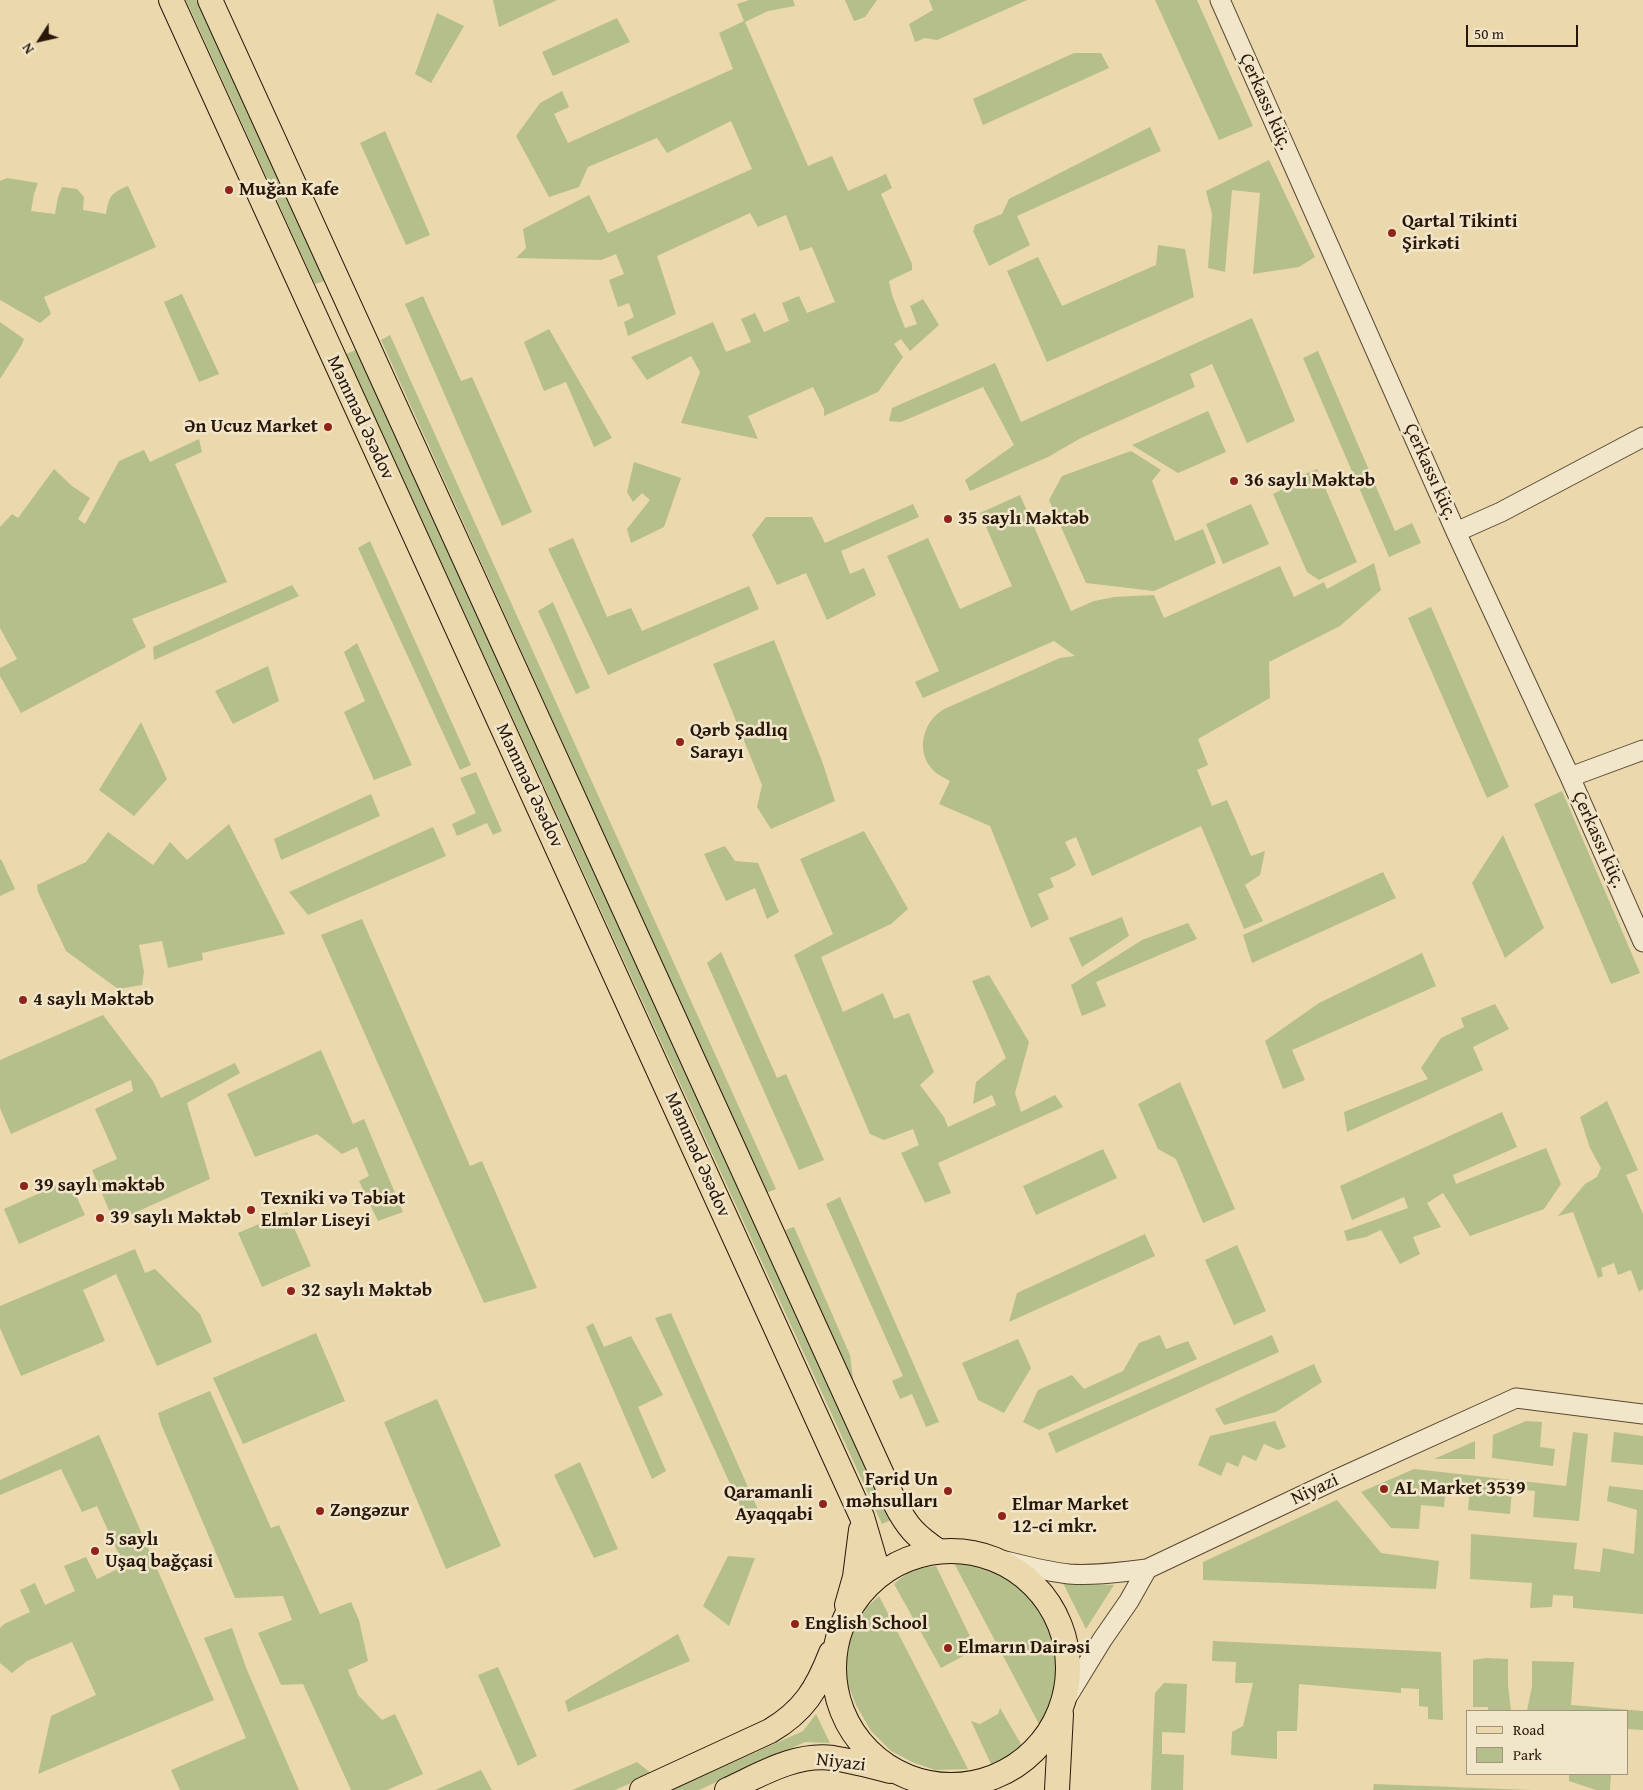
<!DOCTYPE html>
<html>
<head>
<meta charset="utf-8">
<style>
  body { margin:0 }
  #map { position:relative; width:1643px; height:1790px; overflow:hidden; background:#ebd8ad; font-family:"Gentium Book Plus",serif }
  canvas { display:block }
  .legend { position:absolute; left:1466px; top:1710px; width:162px; height:65px; box-sizing:border-box; background:#f2e6ca; border:1px solid #a1947d; margin:0; padding:6px 9px; list-style:none; font-size:15px; color:#28180a }
  .legend li { display:flex; align-items:center; gap:10px; height:25px }
  .legend b { width:25px; border:1px solid #a1947d }
  .north { position:absolute; left:15px; top:15px; width:50px; height:50px; -webkit-text-stroke:4px #f2e6ca; paint-order:stroke; rotate:235deg; font-size:14px; font-weight:700; line-height:20px; text-align:center; color:#28180a }
  .north::after { content:''; display:block; margin:auto; width:18px; height:22px; background:#28180a; clip-path:polygon(50% 0,100% 100%,50% 72%,0 100%) }
  .scale { position:absolute; left:1466px; top:25px; width:112px; height:22px; box-sizing:border-box; border:2px solid #28180a; border-top:0; padding-left:6px; font-size:15px; line-height:18px; white-space:nowrap; color:#28180a; -webkit-text-stroke:4px #f2e6ca; paint-order:stroke }
</style>
</head>
<body>
<div id="map">
<canvas width="1643" height="1790"></canvas>
<ul class="legend">
<li><b style="height:6px;background:#ebd8ad"></b>Road</li>
<li><b style="height:14px;background:#b5bf8b"></b>Park</li>
</ul>
<div class="north">N</div>
<div class="scale">50 m</div>
</div>
<script>
const ctx = document.querySelector('canvas').getContext('2d');
ctx.lineJoin = 'round';
function paint(path, color) { ctx.fillStyle = color; ctx.fill(path, 'evenodd'); }
function strokePath(path, color, width, dash) { ctx.strokeStyle = color; ctx.lineWidth = width; ctx.lineCap = dash ? 'butt' : 'round'; ctx.setLineDash(dash || []); ctx.stroke(path); }
function drawText(font, color, halo, rows, align = 'center') {
  ctx.font = font + ' "Gentium Book Plus",serif'; ctx.lineWidth = 5; ctx.setLineDash([]); ctx.textBaseline = 'middle'; ctx.strokeStyle = halo; ctx.fillStyle = color; for (const [text, x, y, turn = 0] of rows) {
    ctx.save(); ctx.translate(x, y); ctx.rotate((+turn || 0) * Math.PI / 180); ctx.textAlign = isNaN(turn) ? turn : align; if (halo) ctx.strokeText(text, 0, 0); ctx.fillText(text, 0, 0); ctx.restore();
  }
}
paint(new Path2D(`
  M 186,0 L 196,0 L 325,281 L 315,284 Z
  M 493,0 L 557,0 L 499,27 Z
  M 749,0 L 793,0 L 795,6 L 768,11 L 745,22 L 808,166 L 832,156 L 848,191 L 886,174 L 892,188 L 881,194 L 912,264 L 912,270 L 889,281 L 892,295 L 905,328 L 917,324 L 910,306 L 923,299 L 939,325 L 910,351 L 901,339 L 894,344 L 903,357 L 878,392 L 824,416 L 824,409 L 813,387 L 748,416 L 758,439 L 681,423 L 700,372 L 691,356 L 647,380 L 631,357 L 713,322 L 726,352 L 751,342 L 741,319 L 755,313 L 764,332 L 789,321 L 782,303 L 799,296 L 807,313 L 835,302 L 812,247 L 800,251 L 786,215 L 758,227 L 750,213 L 657,256 L 676,314 L 628,336 L 624,322 L 634,317 L 629,303 L 618,307 L 609,280 L 624,274 L 616,254 L 601,260 L 516,258 L 526,248 L 523,229 L 589,195 L 608,233 L 752,169 L 731,121 L 667,153 L 657,138 L 588,167 L 579,187 L 549,197 L 516,136 L 540,103 L 562,91 L 569,107 L 554,114 L 568,143 L 733,69 L 719,33 L 744,21 L 737,4 Z
  M 845,0 L 877,0 L 865,17 L 854,21 Z
  M 929,0 L 1027,0 L 937,40 L 925,38 L 915,42 L 909,24 L 933,10 Z
  M 1155,0 L 1197,0 L 1253,126 L 1219,140 Z
  M 437,13 L 464,26 L 431,83 L 415,74 Z
  M 617,18 L 630,42 L 553,76 L 542,52 Z
  M 1074,53 L 1101,53 L 1109,68 L 983,125 L 973,99 Z
  M 1150,127 L 1161,151 L 1017,216 L 1030,245 L 989,266 L 973,231 L 975,225 L 1002,214 L 1009,199 Z
  M 385,131 L 430,235 L 406,245 L 360,143 Z
  M 1269,160 L 1315,257 L 1299,267 L 1253,274 L 1260,193 L 1232,190 L 1225,272 L 1208,268 L 1212,214 L 1206,191 Z
  M 7,178 L 38,183 L 34,194 L 31,211 L 55,214 L 58,197 L 62,187 L 77,189 L 84,197 L 83,210 L 106,214 C 109,197 110,193 128,186 L 156,247 L 44,297 L 51,314 L 40,323 L 0,300 L 0,181 Z
  M 1158,245 L 1185,249 L 1194,297 L 1047,362 L 1007,271 L 1038,257 L 1062,306 L 1156,265 Z
  M 182,294 L 219,374 L 199,382 L 164,302 Z
  M 423,296 L 461,381 L 472,377 L 532,512 L 502,526 L 405,304 Z
  M 1252,318 L 1295,421 L 1247,443 L 1212,364 L 1190,374 L 1195,387 L 1081,438 L 1048,457 L 970,491 L 965,480 L 1014,445 L 983,387 L 901,422 L 889,421 L 892,408 L 995,363 L 1021,422 Z
  M 0,322 L 24,339 L 21,346 L 0,379 Z
  M 549,329 L 612,438 L 594,447 L 566,382 L 544,391 L 524,342 Z
  M 390,335 L 776,1189 L 766,1193 L 381,340 Z
  M 356,350 L 891,1520 L 882,1524 L 346,354 Z
  M 1318,351 L 1395,531 L 1412,523 L 1421,543 L 1389,557 L 1303,358 Z
  M 1208,411 L 1226,452 L 1178,473 L 1132,445 Z
  M 199,439 L 202,452 L 175,464 L 227,582 L 132,619 L 146,647 L 21,713 L 0,676 L 0,668 L 17,659 L 0,628 L 0,527 L 12,514 L 18,518 L 54,469 L 72,486 L 90,498 L 78,519 L 85,524 L 119,461 L 144,450 L 150,462 Z
  M 1131,451 L 1161,470 L 1152,481 L 1175,541 L 1203,529 L 1216,563 L 1154,591 L 1086,583 L 1049,500 L 1062,476 Z
  M 634,462 L 681,478 L 664,527 L 631,543 L 627,529 L 650,500 L 642,493 L 633,502 L 627,492 Z
  M 1317,469 L 1357,562 L 1319,580 L 1307,572 L 1273,494 L 1283,489 L 1281,484 Z
  M 1020,495 L 1071,611 L 1094,601 L 1114,597 L 1154,595 L 1164,618 L 1280,566 L 1294,597 L 1324,582 L 1327,589 L 1374,563 L 1381,590 L 1340,626 L 1269,662 L 1270,698 L 1198,739 L 1208,765 L 1197,770 L 1212,806 L 1227,800 L 1251,856 L 1265,851 L 1260,875 L 1245,885 L 1263,921 L 1244,929 L 1201,826 L 1092,876 L 1076,837 L 1065,842 L 1076,865 L 1069,870 L 1050,878 L 1054,887 L 1038,894 L 1049,919 L 1031,928 L 990,826 L 939,804 L 950,781 C 945,778 940,776 936,773 C 914,754 922,722 944,709 L 1060,658 L 1075,656 L 1054,641 L 923,698 L 915,682 L 939,671 L 887,556 L 928,538 L 960,609 L 1012,586 L 980,513 Z
  M 913,504 L 919,517 L 841,551 L 850,574 L 864,568 L 876,595 L 827,620 L 806,573 L 777,585 L 752,535 L 766,517 L 812,517 L 825,543 Z
  M 1251,504 L 1269,544 L 1223,564 L 1206,524 Z
  M 573,538 L 607,617 L 631,608 L 642,631 L 749,586 L 759,609 L 608,675 L 548,549 Z
  M 370,541 L 471,765 L 460,770 L 358,548 Z
  M 292,585 L 299,596 L 154,660 L 153,647 Z
  M 553,602 L 590,688 L 576,694 L 538,611 Z
  M 1431,607 L 1509,787 L 1487,798 L 1408,618 Z
  M 774,640 L 822,761 L 835,801 L 771,829 L 757,807 L 762,785 L 713,664 Z
  M 357,643 L 412,765 L 374,780 L 344,712 L 365,701 L 344,652 Z
  M 268,666 L 279,701 L 233,724 L 215,691 Z
  M 141,722 L 167,779 L 134,816 L 99,790 Z
  M 476,772 L 502,831 L 493,835 L 487,823 L 457,836 L 452,824 L 476,813 L 460,778 Z
  M 1562,791 L 1640,973 L 1611,984 L 1534,804 Z
  M 371,794 L 380,816 L 281,860 L 274,839 Z
  M 229,824 L 285,934 L 202,953 L 203,960 L 168,968 L 162,941 L 139,945 L 144,972 L 142,985 L 118,989 L 66,951 L 38,892 L 37,885 L 86,862 L 108,832 L 153,865 L 170,842 L 187,860 Z
  M 433,827 L 446,856 L 308,915 L 289,892 Z
  M 864,831 L 908,909 L 891,924 L 821,957 L 843,1012 L 883,993 L 894,1019 L 909,1013 L 934,1072 L 920,1085 L 944,1117 L 948,1127 L 996,1105 L 992,1095 L 973,1104 L 976,1082 L 1006,1058 L 972,981 L 989,975 L 1029,1042 L 1015,1093 L 1021,1112 L 1055,1095 L 1063,1107 L 938,1163 L 951,1193 L 925,1203 L 901,1153 L 919,1145 L 913,1129 L 884,1140 L 870,1134 L 794,955 L 833,934 L 800,859 Z
  M 1503,835 L 1544,928 L 1505,958 L 1472,883 Z
  M 725,846 L 735,861 L 758,863 L 779,912 L 767,919 L 755,888 L 726,901 L 704,854 Z
  M 1,859 L 15,889 L 0,896 L 0,860 Z
  M 1383,872 L 1396,898 L 1252,963 L 1243,935 Z
  M 1122,917 L 1129,936 L 1082,967 L 1069,938 Z
  M 362,919 L 470,1166 L 482,1161 L 537,1288 L 484,1303 L 321,935 Z
  M 1188,923 L 1197,939 L 1096,982 L 1106,1006 L 1082,1016 L 1071,985 L 1142,940 Z
  M 721,952 L 777,1078 L 786,1074 L 824,1160 L 799,1170 L 707,963 Z
  M 1422,953 L 1436,986 L 1292,1050 L 1305,1080 L 1283,1089 L 1265,1041 L 1319,1003 Z
  M 1495,1004 L 1509,1029 L 1473,1047 L 1483,1070 L 1347,1132 L 1344,1112 L 1428,1079 L 1421,1068 L 1441,1038 L 1464,1027 L 1461,1018 Z
  M 103,1015 L 153,1081 L 161,1098 L 235,1063 L 240,1073 L 187,1103 L 210,1179 L 114,1222 L 92,1170 L 117,1159 L 95,1109 L 133,1091 L 131,1080 L 11,1134 L 0,1108 L 0,1060 Z
  M 321,1050 L 353,1124 L 364,1119 L 403,1212 L 378,1221 L 359,1181 L 369,1176 L 357,1147 L 342,1154 L 317,1134 L 255,1157 L 227,1094 Z
  M 1180,1082 L 1235,1209 L 1203,1223 L 1176,1159 L 1158,1149 L 1138,1104 Z
  M 1607,1101 L 1638,1170 L 1626,1175 L 1643,1214 L 1643,1289 L 1639,1292 L 1631,1270 L 1618,1275 L 1614,1263 L 1601,1268 L 1603,1276 L 1598,1278 L 1573,1212 L 1558,1216 L 1585,1184 L 1597,1177 L 1601,1168 L 1590,1148 L 1580,1117 Z
  M 1502,1112 L 1517,1147 L 1453,1175 L 1456,1184 L 1546,1148 L 1561,1184 L 1544,1209 L 1470,1236 L 1443,1193 L 1427,1203 L 1441,1227 L 1413,1237 L 1420,1254 L 1400,1264 L 1381,1230 L 1366,1237 L 1347,1241 L 1344,1231 L 1408,1208 L 1404,1197 L 1352,1220 L 1340,1186 Z
  M 1103,1149 L 1117,1178 L 1036,1215 L 1023,1186 Z
  M 69,1180 L 85,1215 L 19,1244 L 4,1209 Z
  M 840,1197 L 939,1422 L 926,1427 L 912,1394 L 900,1399 L 892,1381 L 903,1376 L 826,1204 Z
  M 287,1212 L 311,1266 L 262,1287 L 238,1233 Z
  M 794,1227 L 850,1355 L 854,1387 L 785,1230 Z
  M 1145,1234 L 1155,1256 L 1009,1322 L 1017,1293 Z
  M 1237,1245 L 1266,1311 L 1234,1325 L 1205,1260 Z
  M 135,1249 L 145,1273 L 155,1269 L 200,1314 L 212,1342 L 157,1366 L 116,1274 L 83,1290 L 105,1341 L 21,1376 L 0,1328 L 0,1306 Z
  M 671,1313 L 759,1512 L 745,1517 L 655,1318 Z
  M 593,1323 L 604,1347 L 631,1336 L 663,1395 L 638,1407 L 666,1471 L 652,1479 L 586,1327 Z
  M 316,1333 L 345,1401 L 243,1444 L 213,1378 Z
  M 1160,1335 L 1166,1349 L 1188,1341 L 1197,1359 L 1039,1430 L 1023,1422 L 1038,1390 L 1072,1375 L 1084,1389 L 1123,1371 L 1139,1343 Z
  M 1272,1335 L 1279,1352 L 1056,1453 L 1048,1433 Z
  M 1018,1339 L 1031,1368 L 1004,1413 L 978,1400 L 962,1363 Z
  M 1314,1364 L 1322,1382 L 1276,1412 L 1224,1425 L 1215,1409 Z
  M 210,1391 L 271,1528 L 279,1525 L 320,1614 L 351,1602 L 359,1620 L 368,1661 L 348,1670 L 358,1695 L 382,1720 L 395,1714 L 423,1774 L 387,1790 L 351,1790 L 303,1684 L 281,1685 L 258,1633 L 292,1620 L 283,1596 L 235,1598 L 161,1424 L 158,1413 Z
  M 437,1399 L 501,1546 L 446,1569 L 384,1422 Z
  M 1275,1421 L 1286,1447 L 1278,1450 L 1264,1444 L 1256,1461 L 1243,1455 L 1238,1467 L 1227,1462 L 1221,1476 L 1198,1465 L 1210,1436 Z
  M 1526,1421 L 1542,1422 L 1540,1447 L 1555,1449 L 1553,1466 L 1492,1458 L 1493,1435 Z
  M 1573,1432 L 1588,1434 L 1579,1521 L 1533,1517 L 1535,1491 L 1512,1489 L 1510,1514 L 1468,1510 L 1470,1487 L 1446,1485 L 1444,1507 L 1421,1505 L 1419,1529 L 1391,1528 L 1361,1492 L 1414,1469 L 1566,1486 Z
  M 1614,1432 L 1643,1436 L 1643,1465 L 1611,1462 Z
  M 99,1435 L 214,1700 L 38,1774 L 51,1716 L 96,1695 L 72,1642 L 27,1661 L 12,1673 L 0,1663 L 0,1628 L 4,1624 L 30,1612 L 20,1590 L 35,1583 L 45,1605 L 75,1591 L 64,1566 L 86,1557 L 97,1579 L 124,1566 L 97,1506 L 82,1512 L 61,1469 L 0,1495 L 0,1480 Z
  M 1475,1441 L 1475,1459 L 1434,1459 Z
  M 580,1462 L 618,1549 L 594,1558 L 554,1475 Z
  M 1609,1486 L 1643,1490 L 1643,1614 L 1573,1608 L 1573,1596 L 1553,1595 L 1552,1607 L 1530,1608 L 1532,1583 L 1470,1579 L 1471,1534 L 1577,1543 L 1574,1569 L 1600,1572 L 1603,1548 L 1634,1554 L 1637,1510 L 1607,1501 Z
  M 1337,1500 L 1381,1553 L 1439,1561 L 1436,1589 L 1203,1580 L 1203,1562 Z
  M 728,1556 L 755,1558 L 729,1626 L 703,1606 Z
  M 954,1563 C 970,1565 988,1567 1002,1576 C 1042,1600 1063,1645 1055,1691 C 1054,1696 1053,1702 1052,1706 C 1049,1713 1043,1720 1040,1726 Z
  M 936,1566 L 976,1649 L 941,1668 L 894,1584 C 907,1572 918,1567 936,1566 Z
  M 1063,1583 L 1114,1585 L 1086,1629 Z
  M 879,1596 L 968,1769 L 935,1770 L 912,1762 L 891,1751 L 871,1731 L 856,1705 L 847,1682 L 847,1657 L 854,1626 L 865,1609 Z
  M 232,1628 L 247,1670 L 299,1790 L 180,1790 L 171,1770 L 246,1738 L 204,1638 Z
  M 678,1634 L 690,1661 L 568,1712 L 565,1701 Z
  M 1213,1641 L 1441,1652 L 1443,1720 L 1428,1719 L 1428,1707 L 1419,1706 L 1419,1689 L 1401,1688 L 1401,1693 L 1299,1684 L 1297,1731 L 1277,1731 L 1277,1759 L 1231,1755 L 1232,1732 L 1243,1726 L 1253,1683 L 1235,1683 L 1236,1662 L 1212,1661 Z
  M 1486,1658 L 1508,1659 L 1508,1685 L 1511,1711 L 1488,1711 L 1488,1707 L 1473,1707 L 1473,1660 Z
  M 1532,1661 L 1574,1662 L 1571,1705 L 1643,1711 L 1643,1730 L 1627,1729 L 1627,1711 L 1527,1711 L 1532,1686 Z
  M 498,1667 L 537,1756 L 518,1766 L 478,1675 Z
  M 1164,1683 L 1187,1684 L 1185,1733 L 1162,1732 L 1162,1754 L 1184,1755 L 1183,1790 L 1151,1790 L 1155,1693 Z
  M 1000,1708 L 1022,1746 L 1008,1757 L 991,1764 L 971,1721 L 980,1724 L 998,1714 Z
  M 816,1714 L 830,1743 L 805,1742 L 699,1790 L 672,1790 L 803,1731 Z
  M 637,1762 L 652,1774 L 615,1790 L 572,1790 Z
  M 481,1770 L 492,1790 L 435,1790 Z
  M 1569,1774 L 1611,1774 L 1610,1790 L 1596,1790 L 1569,1781 Z
  M 1374,1784 L 1531,1790 L 1373,1790 Z`), '#b5bf8b');
const minor = new Path2D(`
  M 1220,0 L 1456,532 L 1570,777 L 1643,942
  M 1456,532 L 1501,512 L 1643,437
  M 1570,777 L 1643,750
  M 985,1556 C 1012,1562 1040,1571 1069,1574 C 1094,1576 1121,1572 1147,1569
  M 1061,1707 L 1102,1640 L 1129,1601 L 1147,1569 L 1335,1480 L 1516,1398 L 1643,1414`);
const major = new Path2D(`
  M 171,0 L 862,1517 L 879,1575
  M 210,0 L 895,1503 C 907,1527 916,1536 938,1551
  M834 1668a117 117 0 1 1 234 0a117 117 0 1 1-234 0Z
  M 847,1605 L 855,1577 L 861,1530
  M 642,1790 L 770,1731 C 804,1711 817,1689 831,1653
  M 727,1790 C 760,1775 795,1753 833,1758 C 852,1761 871,1766 890,1771
  M 1057,1790 L 1061,1714`);
strokePath(minor, '#594833', 21);
strokePath(major, '#28180a', 26);
strokePath(minor, '#f2e6ca', 19);
strokePath(major, '#ebd8ad', 24);
for (const [x, y, r, color] of [
  [229,190,5,"#8f2418"],
  [1392,233,5,"#8f2418"],
  [328,427,5,"#8f2418"],
  [1234,481,5,"#8f2418"],
  [948,519,5,"#8f2418"],
  [680,742,5,"#8f2418"],
  [23,1000,5,"#8f2418"],
  [24,1186,5,"#8f2418"],
  [251,1210,5,"#8f2418"],
  [100,1218,5,"#8f2418"],
  [291,1291,5,"#8f2418"],
  [1384,1489,5,"#8f2418"],
  [948,1491,5,"#8f2418"],
  [823,1504,5,"#8f2418"],
  [320,1511,5,"#8f2418"],
  [1002,1516,5,"#8f2418"],
  [95,1551,5,"#8f2418"],
  [795,1624,5,"#8f2418"],
  [948,1648,5,"#8f2418"]
]) { const dot = new Path2D(); dot.arc(x, y, r, 0, 2 * Math.PI); ctx.fillStyle = color; ctx.fill(dot); strokePath(dot, '#f2e6ca', 2); }
drawText('19px', '#28180a', '#f2e6ca', [
  ["Çerkassı küç.",1265,102,66],
  ["Məmməd Əsədov",360,418,65],
  ["Çerkassı küç.",1430,472,66],
  ["Məmməd Əsədov",529,786,65],
  ["Çerkassı küç.",1598,840,66],
  ["Məmməd Əsədov",697,1155,66],
  ["Niyazi",1315,1490,-25],
  ["Niyazi",841,1763,7]
]);
drawText('bold 19px', '#28180a', '#f2e6ca', [
  ["Muğan Kafe",239,190],
  ["Qartal Tikinti",1402,222],
  ["Şirkәti",1402,244],
  ["Ən Ucuz Market",318,427,"right"],
  ["36 saylı Məktəb",1244,481],
  ["35 saylı Məktəb",958,519],
  ["Qәrb Şadlıq",690,731],
  ["Sarayı",690,753],
  ["4 saylı Məktəb",33,1000],
  ["39 saylı məktəb",34,1186],
  ["Texniki və Təbiət",261,1199],
  ["Elmlər Liseyi",261,1221],
  ["39 saylı Məktəb",110,1218],
  ["32 saylı Məktəb",301,1291],
  ["Fərid Un",938,1480,"right"],
  ["məhsulları",938,1502,"right"],
  ["AL Market 3539",1394,1489],
  ["Qaramanli",813,1493,"right"],
  ["Ayaqqabi",813,1515,"right"],
  ["Elmar Market",1012,1505],
  ["12-ci mkr.",1012,1527],
  ["Zəngəzur",330,1511],
  ["5 saylı",105,1540],
  ["Uşaq bağçasi",105,1562],
  ["English School",805,1624],
  ["Elmarın Dairəsi",958,1648]
], 'left');
</script>
</body>
</html>
